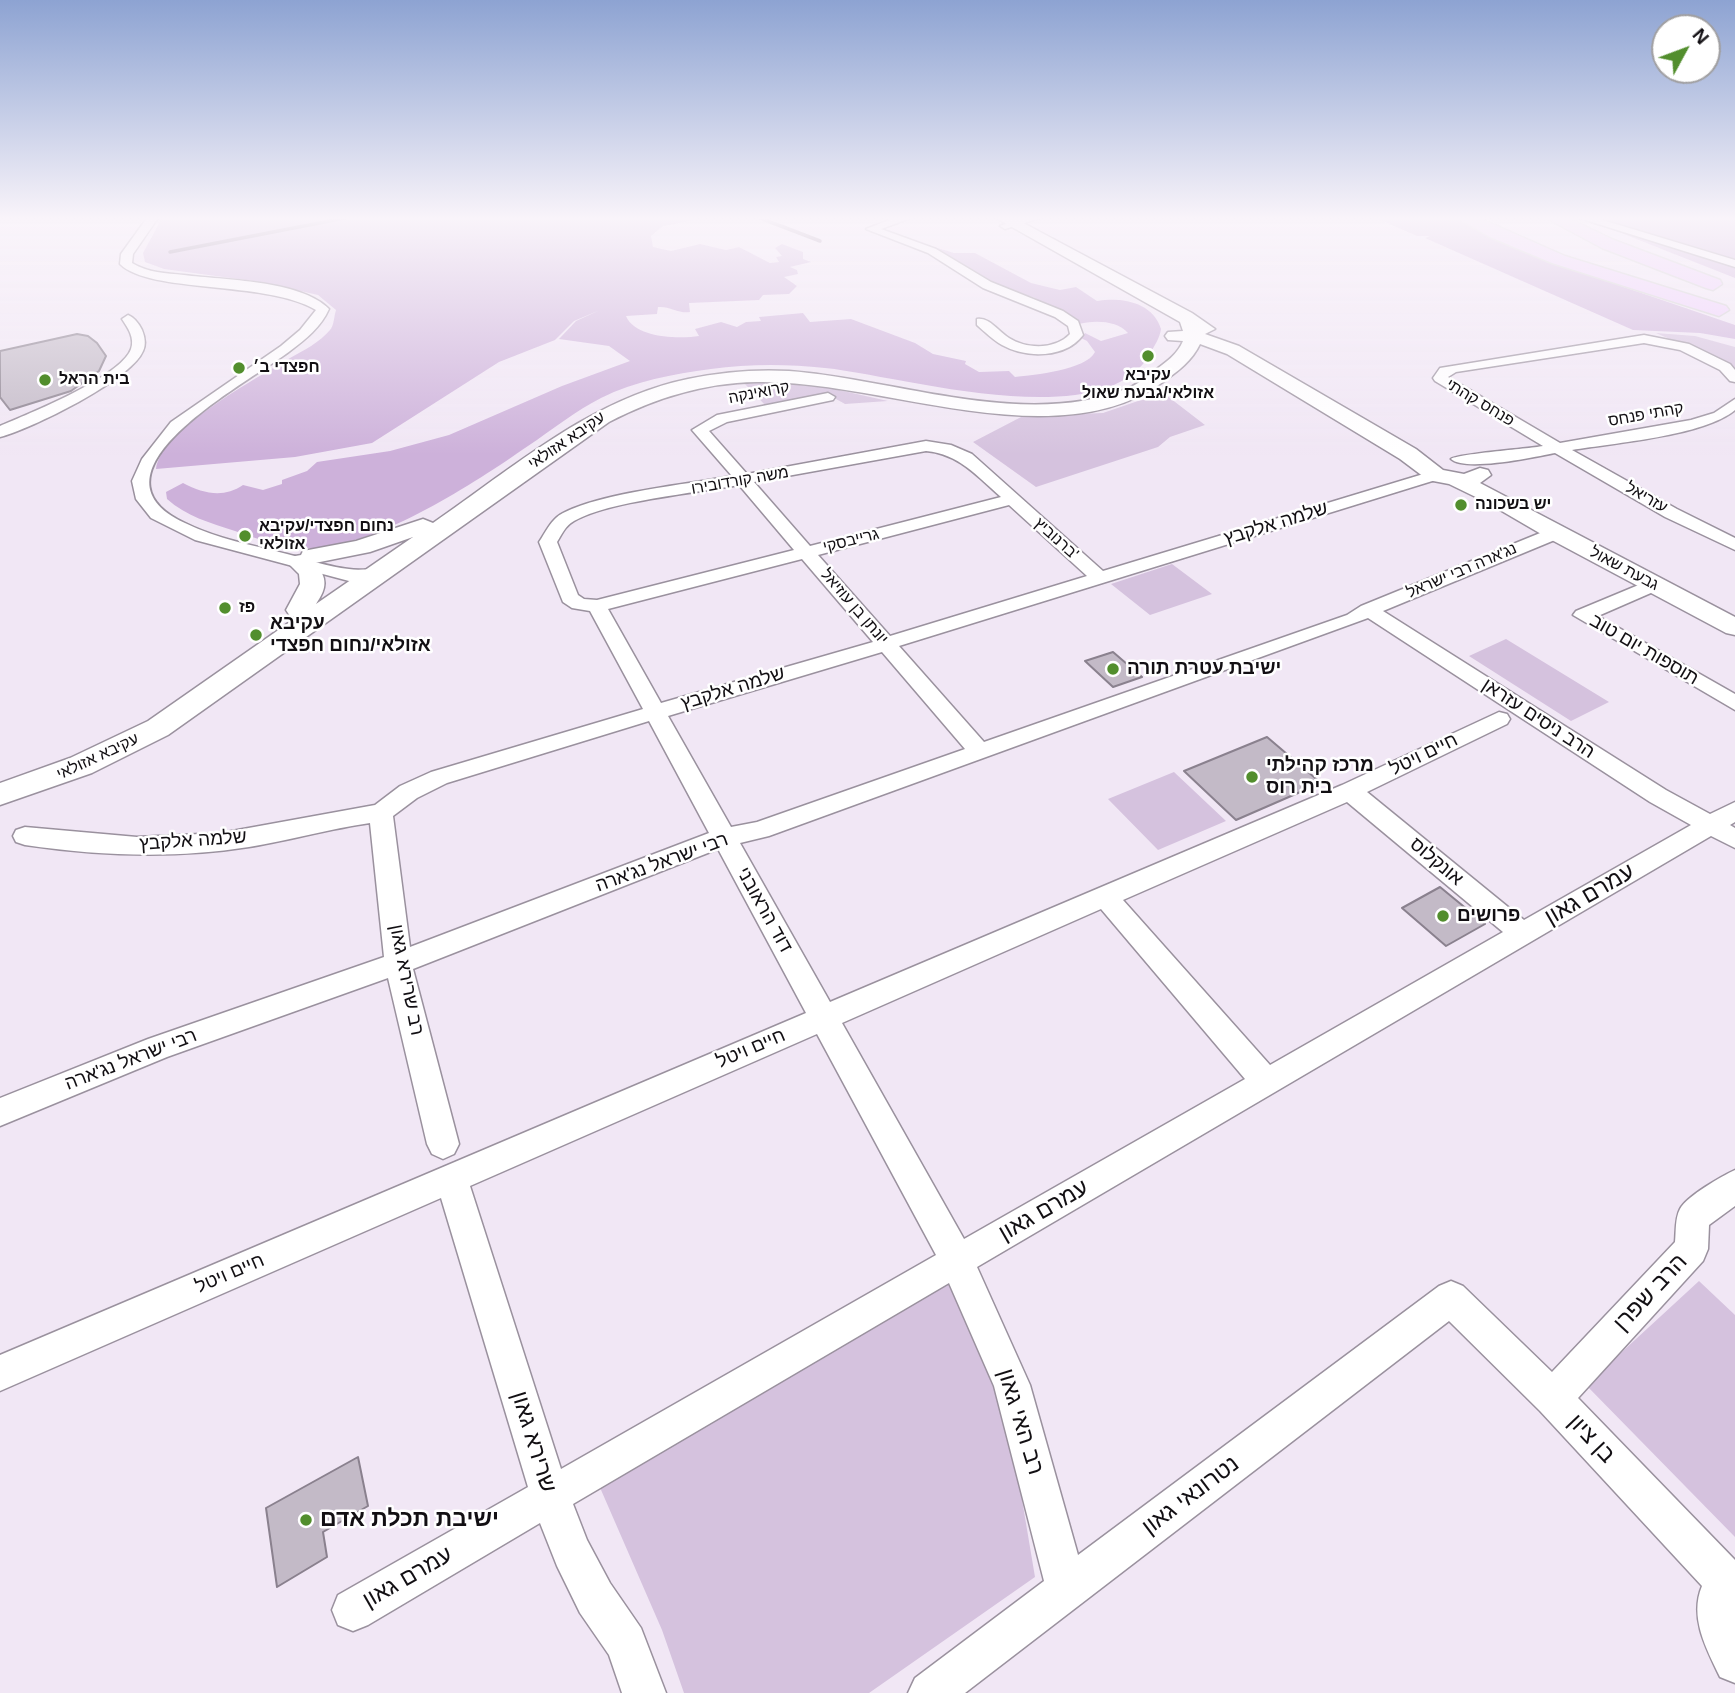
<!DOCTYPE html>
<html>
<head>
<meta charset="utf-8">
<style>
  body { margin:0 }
  #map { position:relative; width:1735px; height:1693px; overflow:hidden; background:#f1e7f5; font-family:Helvetica,sans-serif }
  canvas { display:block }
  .north { position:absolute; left:1651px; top:14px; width:70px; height:70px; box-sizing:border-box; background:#fff; border:2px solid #a09fa1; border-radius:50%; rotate:49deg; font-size:19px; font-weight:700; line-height:28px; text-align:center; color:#120f13 }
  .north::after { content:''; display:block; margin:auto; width:24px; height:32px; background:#528e2d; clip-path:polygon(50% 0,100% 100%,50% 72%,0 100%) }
</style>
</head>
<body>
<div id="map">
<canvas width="1735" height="1693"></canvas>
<div class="north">N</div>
</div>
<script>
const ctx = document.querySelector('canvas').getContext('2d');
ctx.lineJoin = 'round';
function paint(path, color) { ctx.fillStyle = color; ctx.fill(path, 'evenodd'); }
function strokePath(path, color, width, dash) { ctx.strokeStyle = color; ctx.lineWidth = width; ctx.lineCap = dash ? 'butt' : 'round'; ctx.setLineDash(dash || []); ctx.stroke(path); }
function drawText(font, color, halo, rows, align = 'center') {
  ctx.font = font + ' Helvetica,"Noto Sans Hebrew",sans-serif'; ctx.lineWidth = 5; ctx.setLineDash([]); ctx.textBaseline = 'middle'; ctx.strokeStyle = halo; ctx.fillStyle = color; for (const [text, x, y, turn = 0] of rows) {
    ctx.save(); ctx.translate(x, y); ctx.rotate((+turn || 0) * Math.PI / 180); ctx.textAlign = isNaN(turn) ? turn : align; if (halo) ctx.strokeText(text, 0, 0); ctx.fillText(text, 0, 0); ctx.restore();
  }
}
paint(new Path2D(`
  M 1656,333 L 1695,336 L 1735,347 L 1735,368 Z
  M 769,382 L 830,388 L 888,401 L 845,404 L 827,394 L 765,405 L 745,384 Z
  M 1166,395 L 1205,425 L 1170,437 L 1158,447 L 1036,487 L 973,442 L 1023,416 L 1103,413 L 1138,401 Z
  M 1172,564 L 1212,594 L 1150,615 L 1111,584 Z
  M 1506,639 L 1609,702 L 1571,721 L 1469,656 Z
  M 1174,772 L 1226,821 L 1158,850 L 1108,799 Z
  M 949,1278 L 975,1332 L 1013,1446 L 1035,1577 L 869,1693 L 684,1693 L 662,1630 L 598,1483 Z
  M 1699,1281 L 1735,1315 L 1735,1537 L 1586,1385 Z`), '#d5c2de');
paint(new Path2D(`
  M 162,218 L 693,218 L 696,220 L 663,226 L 651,236 L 653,247 L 671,251 L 700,244 L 726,250 L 739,247 L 770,263 L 779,262 L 776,257 L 782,256 L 775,248 L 782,244 L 803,252 L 803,259 L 811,262 L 790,267 L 797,270 L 798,274 L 784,277 L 797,286 L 789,294 L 763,295 L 759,300 L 689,303 L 690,312 C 679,314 670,306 658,307 L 657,314 L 626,316 C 635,338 678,339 699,336 L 695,329 L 721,322 L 737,327 L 746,322 L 761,321 L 759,317 L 803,313 L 810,322 L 851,319 L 915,343 L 933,354 L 966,361 L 965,364 L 979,372 L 1009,371 L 1015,377 C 1034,375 1086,370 1095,352 L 1087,341 L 1081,338 L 1085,333 L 1101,341 L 1128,333 C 1117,320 1094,320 1078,324 L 1033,297 L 1013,294 L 989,284 L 928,245 L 954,253 L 975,253 L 1031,283 L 1060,290 L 1076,287 L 1097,301 C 1121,297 1153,302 1161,329 C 1160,338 1154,346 1150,354 C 1103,437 903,376 825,368 C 787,364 748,364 711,369 C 673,374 635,381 601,398 C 575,411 552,430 528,446 C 473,484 381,544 314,548 C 287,549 260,540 235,531 C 210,523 186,516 167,499 L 166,492 L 183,483 C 204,494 224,498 243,485 L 263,490 L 282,484 L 282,480 L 307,471 L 317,462 L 390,451 L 449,435 L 562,386 L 630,361 L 609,346 L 559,339 L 576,321 L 600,310 L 574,321 L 555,340 L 499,362 L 372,443 L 295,457 L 156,469 C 161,429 256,379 290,358 C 303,351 320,342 330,330 C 334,326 334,316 336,310 L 318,295 L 260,282 L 164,269 L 145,262 L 143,253 Z
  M 1376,218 L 1457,218 L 1554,263 L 1735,325 L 1735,339 L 1700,333 L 1633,330 L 1425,238 L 1430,236 L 1417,236 Z
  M 1583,218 L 1735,218 L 1735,278 Z`), '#cdb1da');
strokePath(new Path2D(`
  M 760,218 L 820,241
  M 170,252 L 345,218`), '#796582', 3.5);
const building = new Path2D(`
  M 77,334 L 88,336 L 97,343 L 106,356 L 99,371 L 71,391 L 10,410 L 0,397 L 0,351 Z
  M 1113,652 L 1142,677 L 1113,687 L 1085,661 Z
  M 1267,737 L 1321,783 L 1236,820 L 1184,771 Z
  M 1440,887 L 1485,924 L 1446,946 L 1402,908 Z
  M 358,1457 L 368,1506 L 323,1532 L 327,1557 L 277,1587 L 266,1508 Z`);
paint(building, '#c3bac7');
strokePath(building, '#8a818e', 2);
const street = new Path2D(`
  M 147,218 L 158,218 L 133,254 L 132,263 C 148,273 166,273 184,275 C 223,280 301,280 329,309 C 321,327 306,339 290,351 C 250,382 76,472 185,523 C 217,539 253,545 287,554 C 307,559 328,567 349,569 C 359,571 370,568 380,571 L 383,575 L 380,579 L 349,581 L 195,540 L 151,518 L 136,499 L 132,481 L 142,459 L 171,422 L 281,346 L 300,330 L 316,310 C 266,280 150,294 120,264 L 121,254 Z
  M 894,218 L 911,218 L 881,229 L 936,249 L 991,282 L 1063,311 L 1078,321 L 1083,335 C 1066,358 1027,359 1002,345 C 993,340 985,332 977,325 L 977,319 C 989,317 998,331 1009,338 C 1026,349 1055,350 1070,334 L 1068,326 L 1055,317 L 983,288 L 928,253 L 866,229 Z
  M 1022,218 L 1040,218 L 1005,229 L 1000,226 Z
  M 1579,218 L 1596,218 L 1735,260 L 1735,267 Z
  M 128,315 C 135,318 139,324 142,330 C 145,337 146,345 143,351 C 131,380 31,429 0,437 L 0,426 C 28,414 121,377 131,349 C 135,338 128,328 122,319 Z
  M 1644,335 L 1689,344 L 1730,364 L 1735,370 L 1735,382 L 1730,381 L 1720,370 L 1680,350 L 1644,343 L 1456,372 L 1448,377 L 1560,443 L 1691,420 L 1714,413 L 1735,399 L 1735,410 C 1704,436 1614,443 1572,450 L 1677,509 L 1735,538 L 1735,550 L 1665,517 L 1555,453 C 1535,457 1465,472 1451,459 C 1456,454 1527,449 1543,446 L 1435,381 L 1433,378 L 1440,368 Z
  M 828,393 L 835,397 L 833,400 L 727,422 L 709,431 L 747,474 L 926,441 L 951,445 L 972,454 L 1103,571 L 1430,472 L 1442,472 L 1444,475 L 1442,478 L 899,646 L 984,742 L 1347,615 L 1361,606 L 1550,529 L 1562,529 L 1565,533 L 1562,537 L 1383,611 L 1666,790 L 1710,814 L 1735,802 L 1735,822 L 1730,825 L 1735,828 L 1735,848 L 1711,836 L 977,1267 L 1030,1385 L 1078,1555 L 1439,1286 L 1451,1281 L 1463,1286 L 1552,1372 L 1675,1242 C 1676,1231 1675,1218 1680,1209 C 1687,1196 1722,1176 1735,1170 L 1735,1206 L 1709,1225 L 1708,1249 L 1703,1261 L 1578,1398 L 1735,1560 L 1735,1683 L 1720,1677 C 1706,1648 1689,1617 1702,1586 L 1540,1411 L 1449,1321 L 965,1693 L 908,1693 L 915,1678 L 1044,1581 L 994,1386 L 949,1283 L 573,1504 L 587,1540 L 610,1583 L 641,1628 L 666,1693 L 622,1693 L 609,1655 L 580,1613 L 557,1566 L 540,1523 L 368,1625 L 353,1631 L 338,1625 L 332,1610 L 338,1595 L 528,1487 L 441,1198 L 0,1391 L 0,1355 L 806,1013 L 718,849 L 413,969 L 459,1144 L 454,1154 L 443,1159 L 432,1154 L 427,1144 L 388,978 L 167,1057 L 0,1126 L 0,1098 L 148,1039 L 384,957 L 370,823 C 329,829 290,840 249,847 C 174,859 100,856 25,845 L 16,842 L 13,836 L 16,830 L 25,827 L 137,837 L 221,833 L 375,805 L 400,786 L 431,772 L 643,709 L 590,611 L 572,608 L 563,602 L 539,542 C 546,532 551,519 563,513 C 605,492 684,485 732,476 L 692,430 L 717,415 ZM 926,451 C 959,454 977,476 1001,497 L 810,546 L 754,482 ZM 739,485 L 794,550 L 597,600 L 584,599 L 578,595 L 557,542 C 562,534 565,526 574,521 C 609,501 696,493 739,485 ZM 1009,505 L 1087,576 L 890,636 L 818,555 ZM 802,559 L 873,642 L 661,703 L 608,609 ZM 1368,618 L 1650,802 L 1691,825 L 1524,920 L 1367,792 L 1507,724 L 1510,719 L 1507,714 L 1499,712 L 1342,785 L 830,1002 L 740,843 L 769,836 ZM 882,652 L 965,749 L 757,822 L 731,827 L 668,716 ZM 649,721 L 709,833 L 410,947 L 393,816 L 417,798 L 447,783 ZM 1347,802 L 1503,932 L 1270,1065 L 1123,900 ZM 1101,909 L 1245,1079 L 964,1239 L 842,1023 ZM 817,1034 L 936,1255 L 561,1469 L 470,1186 Z
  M 1653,579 L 1660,581 L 1662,585 L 1660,589 L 1598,616 L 1735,694 L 1735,710 L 1573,615 L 1576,611 Z`);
const secondary = new Path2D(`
  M 996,218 L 1014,218 L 1192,313 L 1215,329 L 1205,334 L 1239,346 L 1416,449 L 1443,470 L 1464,474 L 1480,468 L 1488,470 L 1491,475 L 1480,483 L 1735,617 L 1735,635 L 1726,633 L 1548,538 L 1488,503 L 1449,484 L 1428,480 L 1400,459 L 1227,354 L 1200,344 C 1192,361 1178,371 1163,382 C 1055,460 880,379 756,382 C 704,383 655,398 609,422 L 168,735 L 92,773 L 0,805 L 0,783 L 70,758 L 148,721 L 297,617 L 290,616 L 286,610 L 300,584 L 299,574 L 287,562 L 290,557 L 301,555 L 303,551 L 356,541 L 423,519 L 433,523 C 513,468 591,399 688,379 C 728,371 769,368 809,373 C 907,384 1033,428 1128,388 C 1137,385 1146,377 1154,371 C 1166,362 1177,355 1183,341 L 1168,340 L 1165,336 L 1168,332 L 1183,331 L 1180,322 ZM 413,537 L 316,604 C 327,588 328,578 315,563 L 370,552 Z`);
const primary = new Path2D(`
  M 1458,218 L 1479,218 L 1565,256 L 1726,306 L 1729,310 L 1719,316 L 1552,263 L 1490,237 Z
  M 1546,218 L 1568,218 L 1614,240 L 1720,280 L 1722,284 L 1713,290 L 1706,288 L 1602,248 Z`);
strokePath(street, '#9a919e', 3);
strokePath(secondary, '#9a919e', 3);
strokePath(primary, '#d0cfd0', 3);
paint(street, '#fff');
paint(secondary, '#fff');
paint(primary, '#efcefd');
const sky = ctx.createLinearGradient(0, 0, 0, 455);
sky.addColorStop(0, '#8da3d2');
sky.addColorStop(0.48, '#f9f4fa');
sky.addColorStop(1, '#f9f4fa00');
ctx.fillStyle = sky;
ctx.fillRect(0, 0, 1735, 455);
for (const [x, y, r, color] of [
  [1148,356,7,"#528e2d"],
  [239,368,7,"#528e2d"],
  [45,380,7,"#528e2d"],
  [1461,505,7,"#528e2d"],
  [245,536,7,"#528e2d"],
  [225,608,7,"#528e2d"],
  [256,635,7,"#528e2d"],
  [1113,669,7,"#528e2d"],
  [1252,777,7,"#528e2d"],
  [1443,916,7,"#528e2d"],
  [306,1520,7,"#528e2d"]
]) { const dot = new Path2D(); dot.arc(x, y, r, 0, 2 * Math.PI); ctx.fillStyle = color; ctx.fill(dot); strokePath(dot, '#fff', 2.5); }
drawText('bold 16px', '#120f13', '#fff', [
  ["חפצדי ב׳",253,368],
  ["עקיבא",1148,376,"center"],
  ["אזולאי/גבעת שאול",1148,394,"center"],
  ["בית הראל",59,380],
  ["יש בשכונה",1475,505],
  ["נחום חפצדי/עקיבא",259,527],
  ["אזולאי",259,545],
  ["פז",239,608]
], 'left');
drawText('16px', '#120f13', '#fff', [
  ["קרואינקה",759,393,-11],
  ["פנחס קהתי",1480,403,31],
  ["קהתי פנחס",1646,415,-10],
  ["עקיבא אזולאי",567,441,-34],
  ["משה קורדובירו",740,481,-10],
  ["עזריאל",1646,498,30],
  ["ברנוביץ'",1056,539,42],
  ["גרייבסקי",851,541,-14],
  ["גבעת שאול",1624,569,28],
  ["נג'ארה רבי ישראל",1462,571,-23],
  ["יונתן בן עוזיאל",854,607,49],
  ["עקיבא אזולאי",98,757,-25]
]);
drawText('19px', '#120f13', '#fff', [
  ["שלמה אלקבץ",1276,524,-17],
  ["תוספות יום טוב",1644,650,30],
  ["שלמה אלקבץ",733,689,-17],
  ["הרב ניסים עזראן",1538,719,33],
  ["חיים ויטל",1424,755,-26],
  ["שלמה אלקבץ",193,841,-4],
  ["אונקלוס",1436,862,40],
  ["רבי ישראל נג'ארה",662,863,-20],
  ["דוד הראובני",764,910,61],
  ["רב שרירא גאון",406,980,79],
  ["חיים ויטל",751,1049,-23],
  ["רבי ישראל נג'ארה",131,1060,-21],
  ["חיים ויטל",230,1274,-23]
]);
drawText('bold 19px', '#120f13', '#fff', [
  ["עקיבא",270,624],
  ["אזולאי/נחום חפצדי",270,646],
  ["ישיבת עטרת תורה",1127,669],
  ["מרכז קהילתי",1266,766],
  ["בית רוס",1266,788],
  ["פרושים",1457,916]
], 'left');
drawText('23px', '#120f13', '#fff', [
  ["עמרם גאון",1590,895,-30],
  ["עמרם גאון",1044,1211,-30],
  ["הרב שפרן",1651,1293,-47],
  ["רב האי גאון",1020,1422,73],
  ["בן ציון",1591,1439,47],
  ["שרירא גאון",533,1442,73],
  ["נטרונאי גאון",1191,1496,-37],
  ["עמרם גאון",408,1578,-30]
]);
drawText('bold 23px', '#120f13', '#fff', [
  ["ישיבת תכלת אדם",320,1520]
], 'left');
</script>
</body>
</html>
